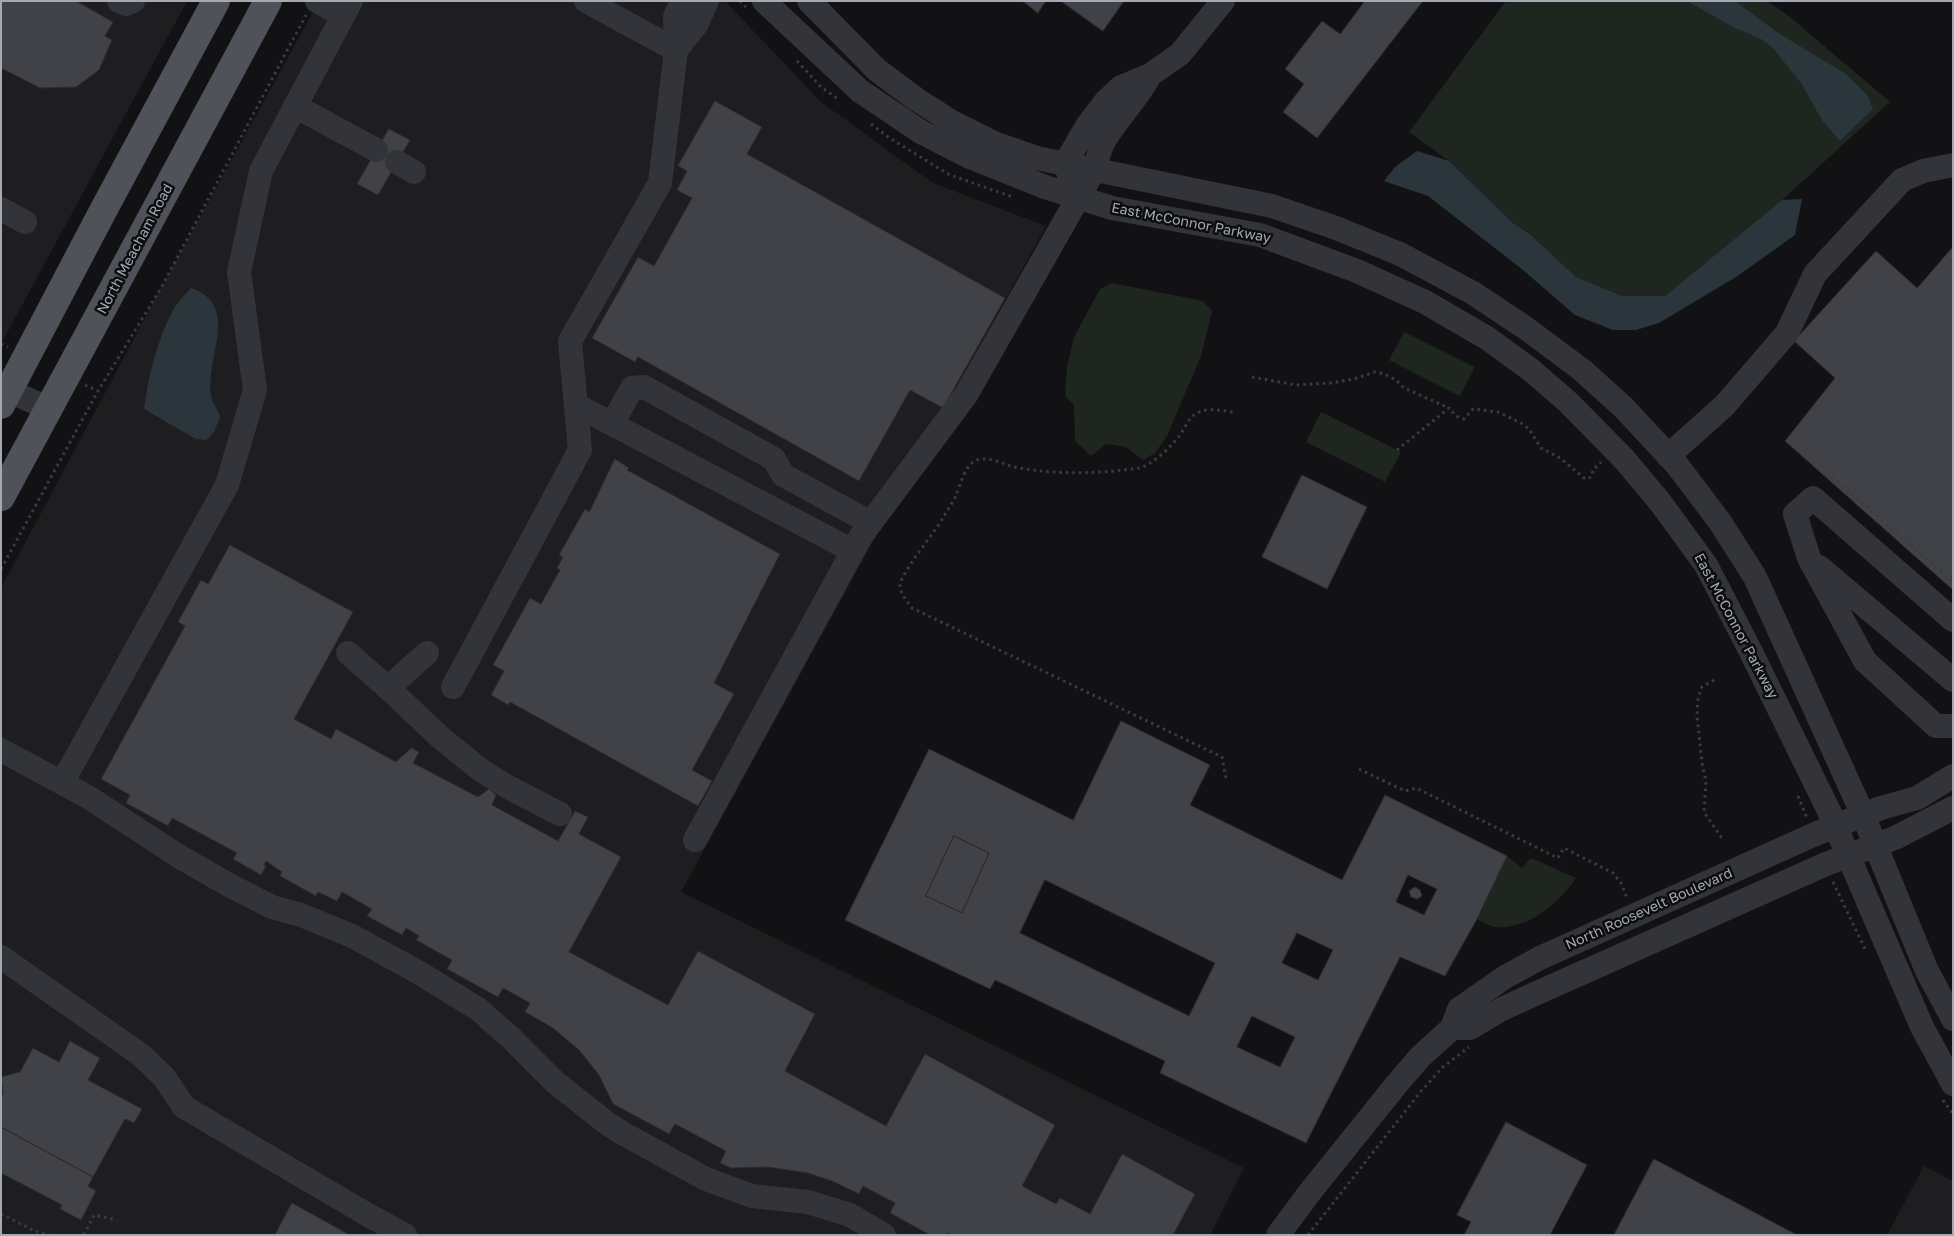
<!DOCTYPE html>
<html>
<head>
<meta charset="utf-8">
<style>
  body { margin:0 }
  #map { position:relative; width:1954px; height:1236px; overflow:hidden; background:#121214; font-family:"Golos Text",sans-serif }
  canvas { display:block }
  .frame { position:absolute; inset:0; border:2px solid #a3aab4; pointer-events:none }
</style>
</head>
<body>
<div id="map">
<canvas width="1954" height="1236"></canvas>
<div class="frame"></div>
</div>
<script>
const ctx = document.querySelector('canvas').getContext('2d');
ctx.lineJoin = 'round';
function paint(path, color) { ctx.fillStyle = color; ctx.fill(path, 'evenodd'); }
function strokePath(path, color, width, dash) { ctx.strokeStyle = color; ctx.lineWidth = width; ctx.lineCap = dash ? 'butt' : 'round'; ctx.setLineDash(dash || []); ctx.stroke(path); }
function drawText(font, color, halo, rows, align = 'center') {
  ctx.font = font + ' "Golos Text",sans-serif'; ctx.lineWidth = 5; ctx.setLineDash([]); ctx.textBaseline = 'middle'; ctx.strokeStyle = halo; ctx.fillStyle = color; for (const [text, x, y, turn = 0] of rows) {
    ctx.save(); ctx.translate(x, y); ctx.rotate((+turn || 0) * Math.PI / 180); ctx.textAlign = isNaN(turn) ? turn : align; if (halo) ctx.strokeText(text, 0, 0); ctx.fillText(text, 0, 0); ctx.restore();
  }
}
paint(new Path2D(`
  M 1,1 L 187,1 L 1,344 Z
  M 319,1 L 725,1 L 821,102 L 933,183 L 1046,226 L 681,892 L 1244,1168 L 1210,1235 L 1,1235 L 1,588 L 161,288 Z
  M 1924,1166 L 1953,1181 L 1953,1235 L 1887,1235 Z`), '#1e1e21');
paint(new Path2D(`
  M 1506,1 L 1767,1 L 1790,17 L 1890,102 L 1782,200 L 1665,296 L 1622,296 L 1576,277 L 1531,235 L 1513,223 L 1449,161 L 1409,132 Z
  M 1112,283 L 1203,301 L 1212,311 L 1201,356 L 1167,436 L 1155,453 L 1143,460 L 1126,447 L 1106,444 L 1091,456 L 1075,441 L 1074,405 L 1065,396 L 1067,367 L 1074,337 L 1100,289 Z
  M 1404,332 L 1475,367 L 1460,396 L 1389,360 Z
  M 1321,412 L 1401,452 L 1385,482 L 1306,442 Z
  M 1507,856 L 1522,868 L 1531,858 L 1576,878 C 1559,903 1528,930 1495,927 C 1490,926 1483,922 1477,919 Z`), '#1e261f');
paint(new Path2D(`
  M 1687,1 L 1735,1 L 1778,33 L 1846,74 L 1867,95 L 1873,109 L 1840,141 L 1822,120 L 1801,83 L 1773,48 L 1761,39 L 1735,28 Z
  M 1417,151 L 1449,161 L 1513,223 L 1531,235 L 1576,277 L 1622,296 L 1665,296 L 1782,200 L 1802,199 L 1795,235 L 1736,277 L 1659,323 L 1636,330 L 1613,330 L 1575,315 L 1523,270 L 1428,196 L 1384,181 L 1395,167 Z
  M 191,288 C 241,305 205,359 211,395 C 212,402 218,410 220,417 L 214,432 L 206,440 L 196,439 L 144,409 C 148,377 157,341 172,312 C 176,304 184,296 191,288 Z`), '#2b363c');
const building = new Path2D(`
  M 1,1 L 76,1 L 113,22 L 105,36 L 112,40 L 99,70 L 76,87 L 40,88 L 1,68 Z
  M 1023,1 L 1046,1 L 1038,13 Z
  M 1061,1 L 1124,1 L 1103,31 Z
  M 1365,1 L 1423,1 L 1317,138 L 1283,112 L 1304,84 L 1285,69 L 1322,21 L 1340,34 Z
  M 715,101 L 762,127 L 747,154 L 1005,298 L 943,408 L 910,390 L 859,481 L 638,357 L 635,362 L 592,338 L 638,257 L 654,266 L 692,198 L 677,190 L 687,171 L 678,166 Z
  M 389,129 L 410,140 L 378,195 L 357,184 Z
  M 1953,247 L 1953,590 L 1785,441 L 1835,378 L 1794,341 L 1876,251 L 1917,288 Z
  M 615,459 L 629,468 L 627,470 L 780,554 L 714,683 L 734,694 L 692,770 L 712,781 L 698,806 L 510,702 L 508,705 L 491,695 L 504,671 L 493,665 L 530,598 L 541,604 L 560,570 L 557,568 L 563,557 L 559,555 L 585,509 L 589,512 Z
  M 1302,475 L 1367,507 L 1327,589 L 1262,557 Z
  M 230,545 L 353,612 L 294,719 L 331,739 L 336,729 L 396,762 L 411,748 L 419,752 L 413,763 L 478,797 L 489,789 L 496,795 L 492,805 L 558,841 L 575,811 L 588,817 L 579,834 L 621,857 L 569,952 L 668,1005 L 698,951 L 815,1014 L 785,1071 L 886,1126 L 925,1054 L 1055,1125 L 1022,1186 L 1056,1204 L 1060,1198 L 1090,1214 L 1122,1154 L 1195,1194 L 1173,1235 L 951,1235 L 947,1233 L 946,1235 L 930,1235 L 890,1213 L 895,1203 L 863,1186 L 859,1194 L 832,1181 L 808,1173 L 767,1167 L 731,1168 L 720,1163 L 726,1151 L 675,1124 L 669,1134 L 613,1104 L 599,1075 L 579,1050 L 553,1028 L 525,1012 L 530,1003 L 503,988 L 498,997 L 447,969 L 452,960 L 416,940 L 419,936 L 406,928 L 402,935 L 367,916 L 372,909 L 342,892 L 337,901 L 318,892 L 316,896 L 280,876 L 282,872 L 266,861 L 264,865 L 266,866 L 261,875 L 233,859 L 237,853 L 172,818 L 168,826 L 126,803 L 130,795 L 101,779 L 185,626 L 178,622 L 201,580 L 208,584 Z
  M 1121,721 L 1210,765 L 1190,805 L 1342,880 L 1385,795 L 1507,856 L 1477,919 L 1445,976 L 1400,957 L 1306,1143 L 1160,1073 L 1165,1061 L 995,980 L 990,989 L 845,920 L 929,749 L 1073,820 ZM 954,836 L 989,853 L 962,913 L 926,896 ZM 1408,875 L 1437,889 L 1424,915 L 1396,902 ZM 1045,880 L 1215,963 L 1189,1016 L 1020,933 ZM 1297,933 L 1333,950 L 1318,980 L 1282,963 ZM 1252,1016 L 1295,1037 L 1280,1067 L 1237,1047 Z
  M 954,836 L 989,853 L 962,913 L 926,896 Z
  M 1415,887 L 1420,890 L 1422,896 L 1417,899 L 1411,897 L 1409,891 Z
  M 70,1041 L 100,1058 L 88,1080 L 142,1109 L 134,1123 L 125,1119 L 93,1177 L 1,1127 L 1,1097 L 3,1093 L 1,1077 L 20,1072 L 33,1048 L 59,1062 Z
  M 1506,1122 L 1587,1165 L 1550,1235 L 1464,1235 L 1471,1222 L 1457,1215 Z
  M 1,1127 L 93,1177 L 88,1186 L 96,1191 L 81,1220 L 60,1209 L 62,1205 L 1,1173 Z
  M 1654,1159 L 1797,1235 L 1614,1235 Z
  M 292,1203 L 350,1235 L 275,1235 Z`);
paint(building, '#414247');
strokePath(building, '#2c2c30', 1);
strokePath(new Path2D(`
  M 740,1 L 746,7
  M 797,61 L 821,87 L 838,99
  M 871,124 L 891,139 L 950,175 L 1013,197
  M 1,344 L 8,347
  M 1252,377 L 1296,385 L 1331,383 L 1354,379 L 1375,372 L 1384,374 L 1396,380 L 1404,388 L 1449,408
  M 85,385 L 98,391
  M 1397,450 L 1449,408 L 1456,416 L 1464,419 L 1473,409 L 1498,412 L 1521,423 L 1529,429 L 1541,448 L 1560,458 L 1584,478 L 1588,479 L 1592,476 L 1593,470 L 1601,462
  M 1832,477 L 1953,582
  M 1,569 L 98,391 L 161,288 L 306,15
  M 1714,680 L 1702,687 L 1698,698 L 1697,715 L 1702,763 L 1706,781 L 1704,812 L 1723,840
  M 1359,769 L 1405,791 L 1416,788 L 1558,858 L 1564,848 L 1613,873 L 1621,883 L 1627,898
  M 1226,778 L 1222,757 L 912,608 C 907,601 900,594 900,585 C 901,573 935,532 943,518 C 947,510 953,503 956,495 C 961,484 965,464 977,460 C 989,456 1003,464 1014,467 C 1055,475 1097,474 1139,468 C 1151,466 1173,445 1180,435 C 1188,423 1190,413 1206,410 C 1214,409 1224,411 1233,412
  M 1798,796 L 1807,818
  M 1833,882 L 1866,951
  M 1943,1100 L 1953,1114
  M 1,1214 L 35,1231 L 50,1235
  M 84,1235 L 94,1215 L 117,1220
  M 1308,1235 L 1422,1090 L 1443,1067 L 1469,1047`), '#393c40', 3, [2.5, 4]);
strokePath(new Path2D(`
  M 119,1 L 126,4 L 133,1
  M 317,1 L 342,15
  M 586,1 L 676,50
  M 764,1 L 860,91 L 921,132 L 968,156 L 1045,187 L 1112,208 L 1260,235 L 1357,271 L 1425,302 L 1487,338 L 1531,370 L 1569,403 L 1624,459 L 1660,502 L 1706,565 L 1751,652 L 1829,811 L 1922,1027 L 1953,1084
  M 809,1 L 877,70 L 916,99 L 952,122 L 994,143 L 1037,158 L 1272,206 L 1336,228 L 1400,254 L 1473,293 L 1527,329 L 1582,370 L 1624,408 L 1677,465 L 1720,522 L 1755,577 L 1863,815 L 1927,971 L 1953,1019
  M 676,50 L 696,25 L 707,1
  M 295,106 L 376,150
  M 397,162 L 414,172
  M 1070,177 L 1065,164 L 1087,126 L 1106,101 L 1121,87 L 1150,75 L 1180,54 L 1223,1
  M 1,209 L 25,222
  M 1,387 L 49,409
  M 576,405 L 853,551
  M 612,424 L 632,388 L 644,387 L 774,459 L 783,475 L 871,523
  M 1668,456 L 1725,405 L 1787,333 L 1815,274 L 1902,180 L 1923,171 L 1953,165
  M 1819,567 L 1953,680
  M 1953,620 L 1813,498 L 1795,514 L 1809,558 L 1865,661 L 1936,726 L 1953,726
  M 348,653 L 388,688 L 440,737 L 478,768 L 506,786 L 560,814
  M 453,687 L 580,450 L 570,341 L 660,183 L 676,50 L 675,17 L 682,1
  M 388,688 L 427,653
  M 1,750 L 88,797 L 180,857 L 229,885 L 272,907 L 301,915 L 352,936 L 418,972 L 478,1009 L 511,1038 L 556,1083 L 608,1124 L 624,1134 L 706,1179 L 752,1196 L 808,1202 L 850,1215 L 884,1235
  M 62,783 L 227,485 L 255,390 L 239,272 L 261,171 L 351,1
  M 695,840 L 861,536 L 966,395 L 1094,170 C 1097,161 1099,151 1103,143 C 1116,119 1137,100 1150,75
  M 1,957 L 141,1055 L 164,1077 L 184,1107 L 368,1215 L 405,1235
  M 1452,1028 L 1470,1028 L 1502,1009 L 1537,993 L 1826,864 L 1895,838 L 1953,808
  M 1278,1235 L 1310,1192 L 1396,1085 L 1420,1057 L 1452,1028 L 1459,1009 L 1505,977 L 1540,958 L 1813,835 L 1881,808 L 1917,798 L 1953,776`), '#333439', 24);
strokePath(new Path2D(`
  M 1,405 L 104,209 L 216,1
  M 1,497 L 268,1`), '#4f5258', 28);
drawText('14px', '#a3aab4', '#0d0d0f', [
  ["East McConnor Parkway",1191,223,11],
  ["North Meacham Road",135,249,-62],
  ["East McConnor Parkway",1736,626,62],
  ["North Roosevelt Boulevard",1649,909,-24]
]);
</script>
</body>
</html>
